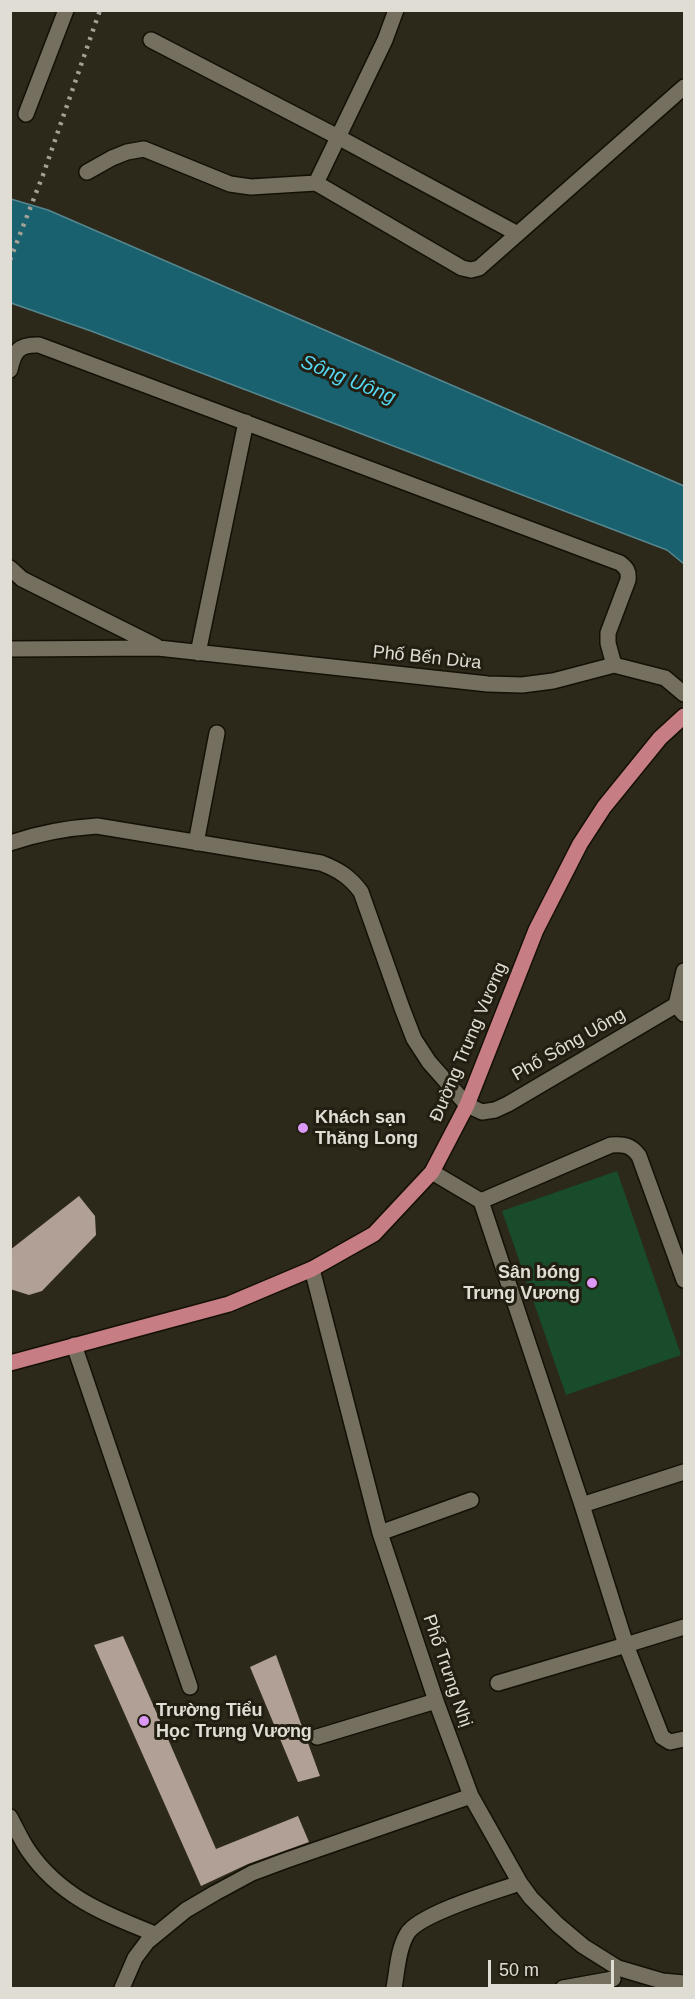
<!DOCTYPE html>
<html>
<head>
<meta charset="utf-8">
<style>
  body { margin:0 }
  #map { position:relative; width:695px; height:1999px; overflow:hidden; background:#2c281a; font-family:Arial,sans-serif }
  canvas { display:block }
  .frame { position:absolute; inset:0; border:12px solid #e0ddd5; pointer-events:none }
  .scale { position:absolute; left:488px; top:1960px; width:126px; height:27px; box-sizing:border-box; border:3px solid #e0ddd5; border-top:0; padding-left:8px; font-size:18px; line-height:21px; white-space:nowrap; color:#e0ddd5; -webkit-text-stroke:4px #221e11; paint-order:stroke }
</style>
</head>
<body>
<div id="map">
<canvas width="695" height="1999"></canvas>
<div class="frame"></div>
<div class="scale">50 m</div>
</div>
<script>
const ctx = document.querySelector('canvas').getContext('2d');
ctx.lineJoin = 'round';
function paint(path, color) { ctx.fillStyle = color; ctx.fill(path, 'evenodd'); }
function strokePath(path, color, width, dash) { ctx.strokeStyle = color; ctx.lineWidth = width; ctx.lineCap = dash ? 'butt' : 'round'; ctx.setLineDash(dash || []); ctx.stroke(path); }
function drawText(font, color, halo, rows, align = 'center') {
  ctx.font = font + ' Arial,sans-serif'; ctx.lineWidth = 6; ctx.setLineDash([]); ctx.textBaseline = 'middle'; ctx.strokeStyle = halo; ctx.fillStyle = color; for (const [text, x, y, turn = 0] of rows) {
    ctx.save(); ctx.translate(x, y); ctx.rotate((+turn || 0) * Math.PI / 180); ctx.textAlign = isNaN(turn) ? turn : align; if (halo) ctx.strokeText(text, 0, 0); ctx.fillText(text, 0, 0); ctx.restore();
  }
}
paint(new Path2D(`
  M 617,1171 L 681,1355 L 566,1395 L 502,1211 Z`), '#184c2b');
const water = new Path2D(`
  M 11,199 L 48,210 L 684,486 L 684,564 L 667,550 L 91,331 L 11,303 Z`);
paint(water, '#1a616f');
strokePath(water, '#55868e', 1.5);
paint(new Path2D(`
  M 79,1196 L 95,1216 L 96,1235 L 42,1291 L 29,1295 L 10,1289 L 10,1250 Z
  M 123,1636 L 216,1849 L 298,1816 L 309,1842 L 248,1864 L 201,1886 L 94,1645 Z
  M 276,1655 L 320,1776 L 298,1782 L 250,1667 Z`), '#b0a096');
const minor = new Path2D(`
  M 151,40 L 338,137 L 516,233
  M 26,114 L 66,10
  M 87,172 L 112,158 L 127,152 L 144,149 L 230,184 L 251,187 L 316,183 L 462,268 L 471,270 L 479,268 L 684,87
  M 316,183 L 385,40 L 396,10
  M 10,370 C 14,351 19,344 39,345 L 620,563 C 627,568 629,572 628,580 L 608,633 L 608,643 L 614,665
  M 10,568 L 22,579 L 156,646
  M 10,649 L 158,648 L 488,684 L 522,685 L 553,681 L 614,665 L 665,678 L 684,694
  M 198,653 L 246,422
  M 10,843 C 39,833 67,828 97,826 L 321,863 C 339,870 350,877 361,892 L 402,1008 L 414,1039 L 429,1062 L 467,1105 L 482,1112 L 495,1110 L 508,1104 L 676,1005 L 684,1014
  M 196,843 L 217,733
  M 676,1005 L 684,971
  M 432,1172 L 481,1201 L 611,1145 C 624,1144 631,1145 639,1156 L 684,1280
  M 481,1201 L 582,1505 L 626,1645 L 684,1627
  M 312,1269 L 380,1533 L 436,1701 L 471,1796 L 520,1883 L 531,1898 L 558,1925 L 583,1946 L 618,1968 L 662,1981 L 684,1983
  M 74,1345 L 190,1687
  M 582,1505 L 684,1472
  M 380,1533 L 471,1500
  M 498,1683 L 626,1645 L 662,1737 L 670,1742 L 684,1739
  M 317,1737 L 436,1701
  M 10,1817 C 16,1828 21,1840 28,1850 C 60,1897 105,1914 155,1934
  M 122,1988 L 135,1958 L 147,1942 L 186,1910 L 215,1893 L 252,1873 L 287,1860 L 471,1796
  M 394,1988 C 397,1972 398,1949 407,1934 C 418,1914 496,1891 520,1883
  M 563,1988 L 613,1979`);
const major = new Path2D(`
  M 10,1363 L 229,1304 L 312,1269 L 374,1234 L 432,1172 L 467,1105 L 536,930 L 580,844 L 604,807 L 660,738 L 684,716`);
strokePath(minor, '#141005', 18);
strokePath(major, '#141005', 18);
strokePath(minor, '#746f5f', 15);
strokePath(major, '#c67e84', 15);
strokePath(new Path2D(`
  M 10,260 L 43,175 L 100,10`), '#a4a197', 4.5, [3, 6]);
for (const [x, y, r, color] of [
  [303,1128,6,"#db99f5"],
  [592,1283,6,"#db99f5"],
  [144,1721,6,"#db99f5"]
]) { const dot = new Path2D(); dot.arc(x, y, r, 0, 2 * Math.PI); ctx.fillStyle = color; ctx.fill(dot); strokePath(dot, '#221e11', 2); }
drawText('18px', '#e0ddd5', '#221e11', [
  ["Phố Bến Dừa",427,658,6],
  ["Đường Trưng Vương",469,1042,-67],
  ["Phố Sông Uông",569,1045,-30],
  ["Phố Trưng Nhị",447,1671,71]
]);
drawText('bold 18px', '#e0ddd5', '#221e11', [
  ["Khách sạn",315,1118],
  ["Thăng Long",315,1139],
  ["Sân bóng",580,1273,"right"],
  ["Trưng Vương",580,1294,"right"],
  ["Trường Tiểu",156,1711],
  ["Học Trưng Vương",156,1732]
], 'left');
drawText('italic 20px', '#55d7f2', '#221e11', [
  ["Sông Uông",348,380,22]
]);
</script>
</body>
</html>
